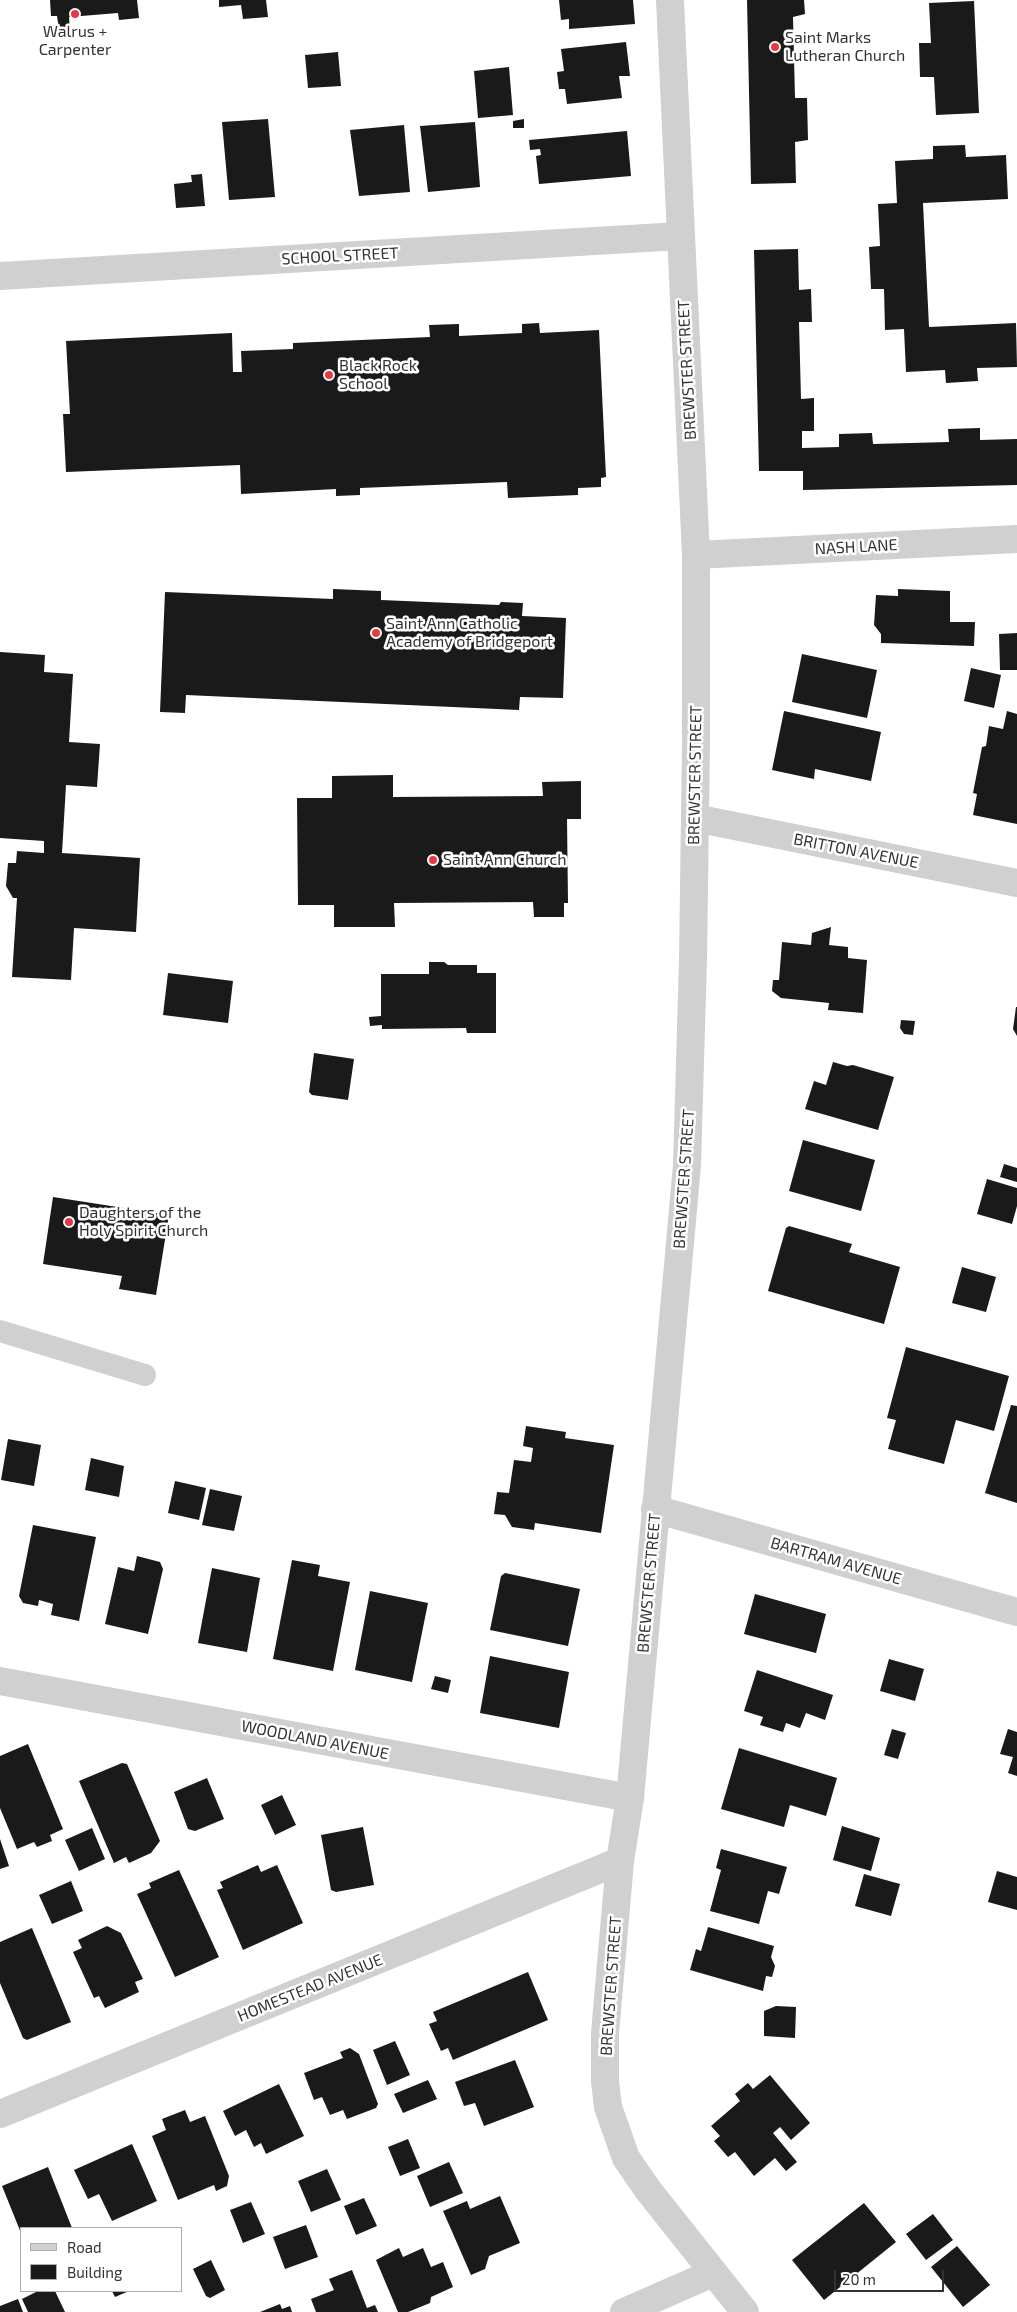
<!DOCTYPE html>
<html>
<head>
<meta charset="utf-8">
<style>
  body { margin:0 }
  #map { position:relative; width:1017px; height:2312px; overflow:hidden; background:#fff; font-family:"Exo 2",sans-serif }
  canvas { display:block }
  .legend { position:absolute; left:20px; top:2227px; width:162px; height:65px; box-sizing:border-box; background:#fff; border:1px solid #adadad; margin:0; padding:6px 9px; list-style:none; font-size:15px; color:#333 }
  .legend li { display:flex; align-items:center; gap:10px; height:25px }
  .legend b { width:25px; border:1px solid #adadad }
  .scale { position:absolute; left:834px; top:2270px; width:110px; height:22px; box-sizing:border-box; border:2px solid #333; border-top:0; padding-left:6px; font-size:15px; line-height:18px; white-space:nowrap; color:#333; -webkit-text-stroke:4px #fff; paint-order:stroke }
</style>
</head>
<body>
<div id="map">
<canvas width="1017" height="2312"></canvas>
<ul class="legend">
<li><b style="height:6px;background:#d0d0d0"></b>Road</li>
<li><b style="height:14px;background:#1a1a1a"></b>Building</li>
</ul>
<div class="scale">20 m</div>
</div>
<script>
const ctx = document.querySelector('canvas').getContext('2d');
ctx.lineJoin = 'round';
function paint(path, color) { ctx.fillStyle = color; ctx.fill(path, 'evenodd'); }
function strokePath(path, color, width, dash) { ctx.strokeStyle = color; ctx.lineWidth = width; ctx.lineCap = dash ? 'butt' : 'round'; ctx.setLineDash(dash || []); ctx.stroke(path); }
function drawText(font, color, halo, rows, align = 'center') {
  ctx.font = font + ' "Exo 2",sans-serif'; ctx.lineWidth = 5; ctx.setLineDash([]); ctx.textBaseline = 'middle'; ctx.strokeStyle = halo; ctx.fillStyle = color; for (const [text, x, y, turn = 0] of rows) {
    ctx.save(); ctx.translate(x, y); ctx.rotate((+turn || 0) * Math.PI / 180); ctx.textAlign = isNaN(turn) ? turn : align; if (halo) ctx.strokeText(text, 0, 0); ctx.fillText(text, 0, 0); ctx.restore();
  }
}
paint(new Path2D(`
  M 50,0 L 137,0 L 139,18 L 119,20 L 118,13 L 69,17 L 70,30 L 59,30 L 57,16 L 51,16 Z
  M 219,0 L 266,0 L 268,17 L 243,19 L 241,5 L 219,7 Z
  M 559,0 L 633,0 L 635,24 L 569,29 L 569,19 L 561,20 Z
  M 747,0 L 804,0 L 805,14 L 793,17 L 795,98 L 807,98 L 808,140 L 795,142 L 796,183 L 751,184 Z
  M 974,1 L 979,113 L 936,115 L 934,77 L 920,77 L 919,43 L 931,43 L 929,3 Z
  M 626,42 L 630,76 L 619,76 L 622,98 L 567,104 L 565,89 L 559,89 L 557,72 L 564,71 L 561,49 Z
  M 338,52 L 341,86 L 308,88 L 305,55 Z
  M 509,67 L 513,115 L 478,118 L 474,71 Z
  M 268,119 L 275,197 L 229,200 L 222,122 Z
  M 524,119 L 524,128 L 513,128 L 513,121 Z
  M 475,122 L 480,187 L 428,192 L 420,126 Z
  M 404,125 L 410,192 L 359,196 L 350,130 Z
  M 627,131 L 631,176 L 539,184 L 536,156 L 541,155 L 540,149 L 530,150 L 529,140 Z
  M 965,145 L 966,157 L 1006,155 L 1008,199 L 923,203 L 929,327 L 1016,323 L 1017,367 L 977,368 L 978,381 L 946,383 L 945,370 L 906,372 L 904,329 L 885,330 L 884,289 L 871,289 L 869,247 L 880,246 L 878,204 L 897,203 L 895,161 L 933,159 L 933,146 Z
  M 202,174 L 205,206 L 176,208 L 174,184 L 192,182 L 191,175 Z
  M 798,249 L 799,290 L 811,289 L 812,322 L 799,322 L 801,399 L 814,398 L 814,431 L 802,431 L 802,448 L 839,447 L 839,434 L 872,433 L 873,444 L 949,442 L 948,429 L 980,428 L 980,440 L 1017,439 L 1017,485 L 803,490 L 803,471 L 759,471 L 754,250 Z
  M 539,323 L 540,333 L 599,330 L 606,477 L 601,478 L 601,487 L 578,488 L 578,495 L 508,498 L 507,482 L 360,488 L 360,495 L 336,496 L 336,489 L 241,494 L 240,465 L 66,472 L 63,414 L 70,414 L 66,341 L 232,333 L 233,372 L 242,372 L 241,351 L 293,349 L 293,343 L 430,337 L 429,325 L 459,324 L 459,336 L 522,333 L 522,324 Z
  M 333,589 L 381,591 L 381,600 L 499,605 L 501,602 L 523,603 L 522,616 L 566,618 L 563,698 L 520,697 L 519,710 L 186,695 L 185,713 L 160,712 L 165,592 L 333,599 Z
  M 898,589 L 950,591 L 950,622 L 975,622 L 974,646 L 881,643 L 881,634 L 874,625 L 876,595 L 898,596 Z
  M 1017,633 L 1017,670 L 1000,670 L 999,634 Z
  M 0,652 L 45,655 L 44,672 L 73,674 L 69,742 L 100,744 L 97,787 L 66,785 L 62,853 L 140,858 L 136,932 L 74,928 L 71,980 L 12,977 L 17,898 L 13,898 L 6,886 L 8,863 L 16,863 L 17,851 L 44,853 L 44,841 L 0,838 Z
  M 802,654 L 877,670 L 867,718 L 792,702 Z
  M 971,668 L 1001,675 L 994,708 L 964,701 Z
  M 784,711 L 881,732 L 871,781 L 815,769 L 814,779 L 772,770 Z
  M 1007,711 L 1017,714 L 1017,824 L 973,815 L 977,794 L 973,793 L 982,747 L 986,746 L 989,726 L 1003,729 Z
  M 393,775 L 393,797 L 543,796 L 542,782 L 581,781 L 581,819 L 567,819 L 568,903 L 564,903 L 564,917 L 534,917 L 533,902 L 394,903 L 395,927 L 334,927 L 334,905 L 298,905 L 297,798 L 332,798 L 332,776 Z
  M 831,927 L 829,945 L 848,947 L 848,958 L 867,960 L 863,1013 L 828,1010 L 829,1003 L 781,998 L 772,991 L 773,980 L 779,980 L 782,942 L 811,945 L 812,933 Z
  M 429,962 L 444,962 L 448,965 L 477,965 L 477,973 L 496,973 L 496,1033 L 467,1033 L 466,1028 L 382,1029 L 382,1025 L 370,1026 L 369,1017 L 381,1016 L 381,974 L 429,974 Z
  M 168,973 L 233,981 L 228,1023 L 163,1015 Z
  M 1016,1007 L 1017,1007 L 1017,1036 L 1013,1029 Z
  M 901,1020 L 915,1021 L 913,1035 L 904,1034 L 900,1028 Z
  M 314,1053 L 354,1059 L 348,1100 L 312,1095 L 309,1092 Z
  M 833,1062 L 847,1066 L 853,1065 L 894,1077 L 878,1130 L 805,1109 L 814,1081 L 826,1085 Z
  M 803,1140 L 875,1160 L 861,1211 L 789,1191 Z
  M 1004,1164 L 1017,1168 L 1017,1182 L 1000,1177 Z
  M 987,1179 L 1017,1188 L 1017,1206 L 1012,1224 L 977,1214 Z
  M 53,1197 L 169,1215 L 156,1295 L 119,1289 L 122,1276 L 43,1264 Z
  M 789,1226 L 852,1244 L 849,1252 L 900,1267 L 884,1324 L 768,1291 L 786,1228 Z
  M 962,1267 L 996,1277 L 986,1312 L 952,1303 Z
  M 906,1347 L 1009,1376 L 994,1431 L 956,1420 L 944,1464 L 888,1449 L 896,1420 L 887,1418 Z
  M 1011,1405 L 1017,1406 L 1017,1503 L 985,1493 Z
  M 526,1426 L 566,1432 L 565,1438 L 614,1445 L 601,1533 L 535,1523 L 534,1530 L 512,1527 L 505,1515 L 494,1514 L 497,1492 L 509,1493 L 514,1460 L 531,1462 L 533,1448 L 523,1446 Z
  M 8,1439 L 41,1445 L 34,1486 L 1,1480 Z
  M 91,1458 L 124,1466 L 119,1497 L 85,1490 Z
  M 175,1481 L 206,1488 L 199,1520 L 168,1513 Z
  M 210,1489 L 242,1496 L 234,1531 L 202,1525 Z
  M 33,1525 L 96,1537 L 79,1621 L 51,1615 L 53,1604 L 39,1600 L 38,1606 L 23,1603 L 19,1596 Z
  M 137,1556 L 160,1562 L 163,1569 L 148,1634 L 105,1624 L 118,1567 L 134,1571 Z
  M 292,1560 L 320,1565 L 318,1576 L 350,1582 L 333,1671 L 273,1659 Z
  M 212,1568 L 260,1578 L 247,1652 L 198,1643 Z
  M 505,1573 L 580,1589 L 568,1646 L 490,1630 L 501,1576 Z
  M 370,1591 L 428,1603 L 412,1682 L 355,1670 Z
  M 755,1594 L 826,1614 L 816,1653 L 744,1634 Z
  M 490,1656 L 569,1672 L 559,1728 L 480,1713 Z
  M 889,1659 L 924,1669 L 915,1701 L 880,1691 Z
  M 757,1670 L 833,1695 L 825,1720 L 806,1713 L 800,1728 L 786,1723 L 783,1732 L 760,1725 L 763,1717 L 744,1711 Z
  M 435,1676 L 451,1680 L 448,1693 L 431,1689 Z
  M 892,1729 L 906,1733 L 898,1759 L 884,1755 Z
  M 1008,1729 L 1017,1732 L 1017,1776 L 1008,1773 L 1013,1757 L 1000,1754 Z
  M 28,1744 L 63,1829 L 50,1835 L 52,1841 L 37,1847 L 34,1842 L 17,1849 L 0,1808 L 0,1756 Z
  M 739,1748 L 837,1778 L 826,1816 L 790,1805 L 784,1827 L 721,1809 Z
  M 122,1763 L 127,1764 L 160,1841 L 151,1853 L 129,1863 L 126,1857 L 114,1863 L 79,1781 Z
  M 207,1778 L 224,1819 L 195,1831 L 188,1829 L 174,1792 Z
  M 282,1795 L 296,1825 L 275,1835 L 261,1805 Z
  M 842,1826 L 880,1838 L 871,1871 L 833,1860 Z
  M 363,1827 L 374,1885 L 336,1892 L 331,1890 L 321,1835 Z
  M 92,1828 L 105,1859 L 79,1871 L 65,1840 Z
  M 0,1839 L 9,1866 L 0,1869 Z
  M 721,1849 L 787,1867 L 779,1894 L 768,1891 L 759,1924 L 710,1911 L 721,1870 L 716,1868 Z
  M 258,1865 L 261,1872 L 277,1865 L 303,1923 L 243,1950 L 217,1890 L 223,1888 L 220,1882 Z
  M 179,1870 L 219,1957 L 175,1977 L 137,1894 L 151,1888 L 149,1883 Z
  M 997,1871 L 1017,1877 L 1017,1910 L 988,1902 Z
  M 864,1874 L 900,1884 L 891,1916 L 855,1906 Z
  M 71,1881 L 83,1911 L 52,1924 L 39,1895 Z
  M 107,1926 L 121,1933 L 143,1979 L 135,1982 L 139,1992 L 105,2008 L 99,1996 L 94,1998 L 73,1952 L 82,1948 L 78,1940 Z
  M 708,1927 L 774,1946 L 771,1957 L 775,1966 L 772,1977 L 766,1976 L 763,1991 L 690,1970 L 696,1949 L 701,1951 Z
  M 32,1928 L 71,2022 L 27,2040 L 23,2038 L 0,1983 L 0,1942 Z
  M 528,1972 L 548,2020 L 453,2060 L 448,2048 L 441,2051 L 429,2024 L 437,2021 L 433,2012 Z
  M 776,2006 L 796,2007 L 795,2038 L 764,2036 L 764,2011 Z
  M 395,2041 L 410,2075 L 387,2085 L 373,2050 Z
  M 350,2048 L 359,2054 L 378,2104 L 376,2108 L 347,2119 L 343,2110 L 330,2115 L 322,2097 L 314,2100 L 304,2073 L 343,2058 L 340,2052 Z
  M 515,2060 L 534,2107 L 484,2126 L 475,2103 L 464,2106 L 455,2082 Z
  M 770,2075 L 810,2123 L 791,2140 L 780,2127 L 773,2133 L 797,2162 L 786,2171 L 775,2158 L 754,2176 L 735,2152 L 728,2157 L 714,2141 L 720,2136 L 711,2126 L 740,2101 L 735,2094 L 748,2083 L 753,2089 Z
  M 428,2080 L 437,2099 L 403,2113 L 394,2094 Z
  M 279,2084 L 304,2136 L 266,2154 L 261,2143 L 254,2147 L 246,2130 L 235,2136 L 223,2111 Z
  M 185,2110 L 190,2122 L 205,2116 L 229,2176 L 227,2186 L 216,2191 L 214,2185 L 178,2200 L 152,2136 L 166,2130 L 162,2119 Z
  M 408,2139 L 420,2168 L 400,2176 L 388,2147 Z
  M 132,2144 L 157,2201 L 112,2221 L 99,2194 L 88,2199 L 74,2170 Z
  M 449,2162 L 463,2193 L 430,2207 L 417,2176 Z
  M 48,2167 L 72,2228 L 21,2228 L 21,2233 L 2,2186 Z
  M 327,2169 L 341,2200 L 311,2212 L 298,2181 Z
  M 500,2196 L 520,2243 L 489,2256 L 485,2269 L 471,2275 L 443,2211 L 467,2201 L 470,2209 Z
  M 364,2198 L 377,2226 L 356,2235 L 344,2206 Z
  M 251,2202 L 265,2234 L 243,2243 L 230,2210 Z
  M 864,2203 L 896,2242 L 824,2300 L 792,2260 Z
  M 933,2214 L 953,2240 L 926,2260 L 906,2234 Z
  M 306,2225 L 318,2257 L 285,2269 L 273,2237 Z
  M 957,2246 L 990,2285 L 963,2307 L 931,2267 Z
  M 399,2248 L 403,2257 L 423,2248 L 431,2267 L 443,2262 L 453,2287 L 431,2297 L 430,2303 L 408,2312 L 398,2312 L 376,2260 Z
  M 211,2260 L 225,2290 L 210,2298 L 206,2296 L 193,2269 Z
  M 352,2270 L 367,2308 L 375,2305 L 378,2312 L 316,2312 L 311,2299 L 334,2290 L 329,2279 Z
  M 38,2291 L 55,2291 L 65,2312 L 28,2312 L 22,2299 Z
  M 112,2291 L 129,2291 L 115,2297 Z
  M 18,2299 L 23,2312 L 0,2312 L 0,2306 Z
  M 280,2304 L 282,2309 L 290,2306 L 292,2312 L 260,2312 Z`), '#1a1a1a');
strokePath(new Path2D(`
  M 0,1331 L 145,1375`), '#d0d0d0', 22);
strokePath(new Path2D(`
  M 0,276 L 680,236
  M 696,555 L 1017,539
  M 695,818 L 1017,883
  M 655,1509 L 1017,1612
  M 0,1681 L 630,1798
  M 0,2114 L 620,1861`), '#d0d0d0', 28);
strokePath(new Path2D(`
  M 670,0 L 696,555 L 696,742 L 693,960 L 687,1165 L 630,1798 L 620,1861 L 605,2033 L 605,2081 L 608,2107 L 626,2158 L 648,2190 L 745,2312
  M 624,2312 L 713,2273`), '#d0d0d0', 28);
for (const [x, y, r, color] of [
  [75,14,5,"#e63946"],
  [775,47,5,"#e63946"],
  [329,375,5,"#e63946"],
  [376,633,5,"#e63946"],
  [433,860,5,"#e63946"],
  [69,1222,5,"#e63946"]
]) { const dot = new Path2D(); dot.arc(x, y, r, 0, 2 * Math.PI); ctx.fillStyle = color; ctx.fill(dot); strokePath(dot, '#fff', 2); }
drawText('16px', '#333', '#fff', [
  ["Walrus +",75,32,"center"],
  ["Carpenter",75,50,"center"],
  ["Saint Marks",785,38],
  ["Lutheran Church",785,56],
  ["Black Rock",339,366],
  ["School",339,384],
  ["Saint Ann Catholic",386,624],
  ["Academy of Bridgeport",386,642],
  ["Saint Ann Church",443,860],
  ["Daughters of the",79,1213],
  ["Holy Spirit Church",79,1231]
], 'left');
drawText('16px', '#333', '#fff', [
  ["SCHOOL STREET",340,256,-3],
  ["BREWSTER STREET",687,370,-93],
  ["NASH LANE",856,547,-3],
  ["BREWSTER STREET",695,775,-89],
  ["BRITTON AVENUE",856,851,11],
  ["BREWSTER STREET",684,1179,-86],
  ["BARTRAM AVENUE",836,1561,16],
  ["BREWSTER STREET",649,1583,-85],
  ["WOODLAND AVENUE",315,1740,11],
  ["BREWSTER STREET",611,1986,-86],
  ["HOMESTEAD AVENUE",310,1988,-22]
]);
</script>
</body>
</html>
